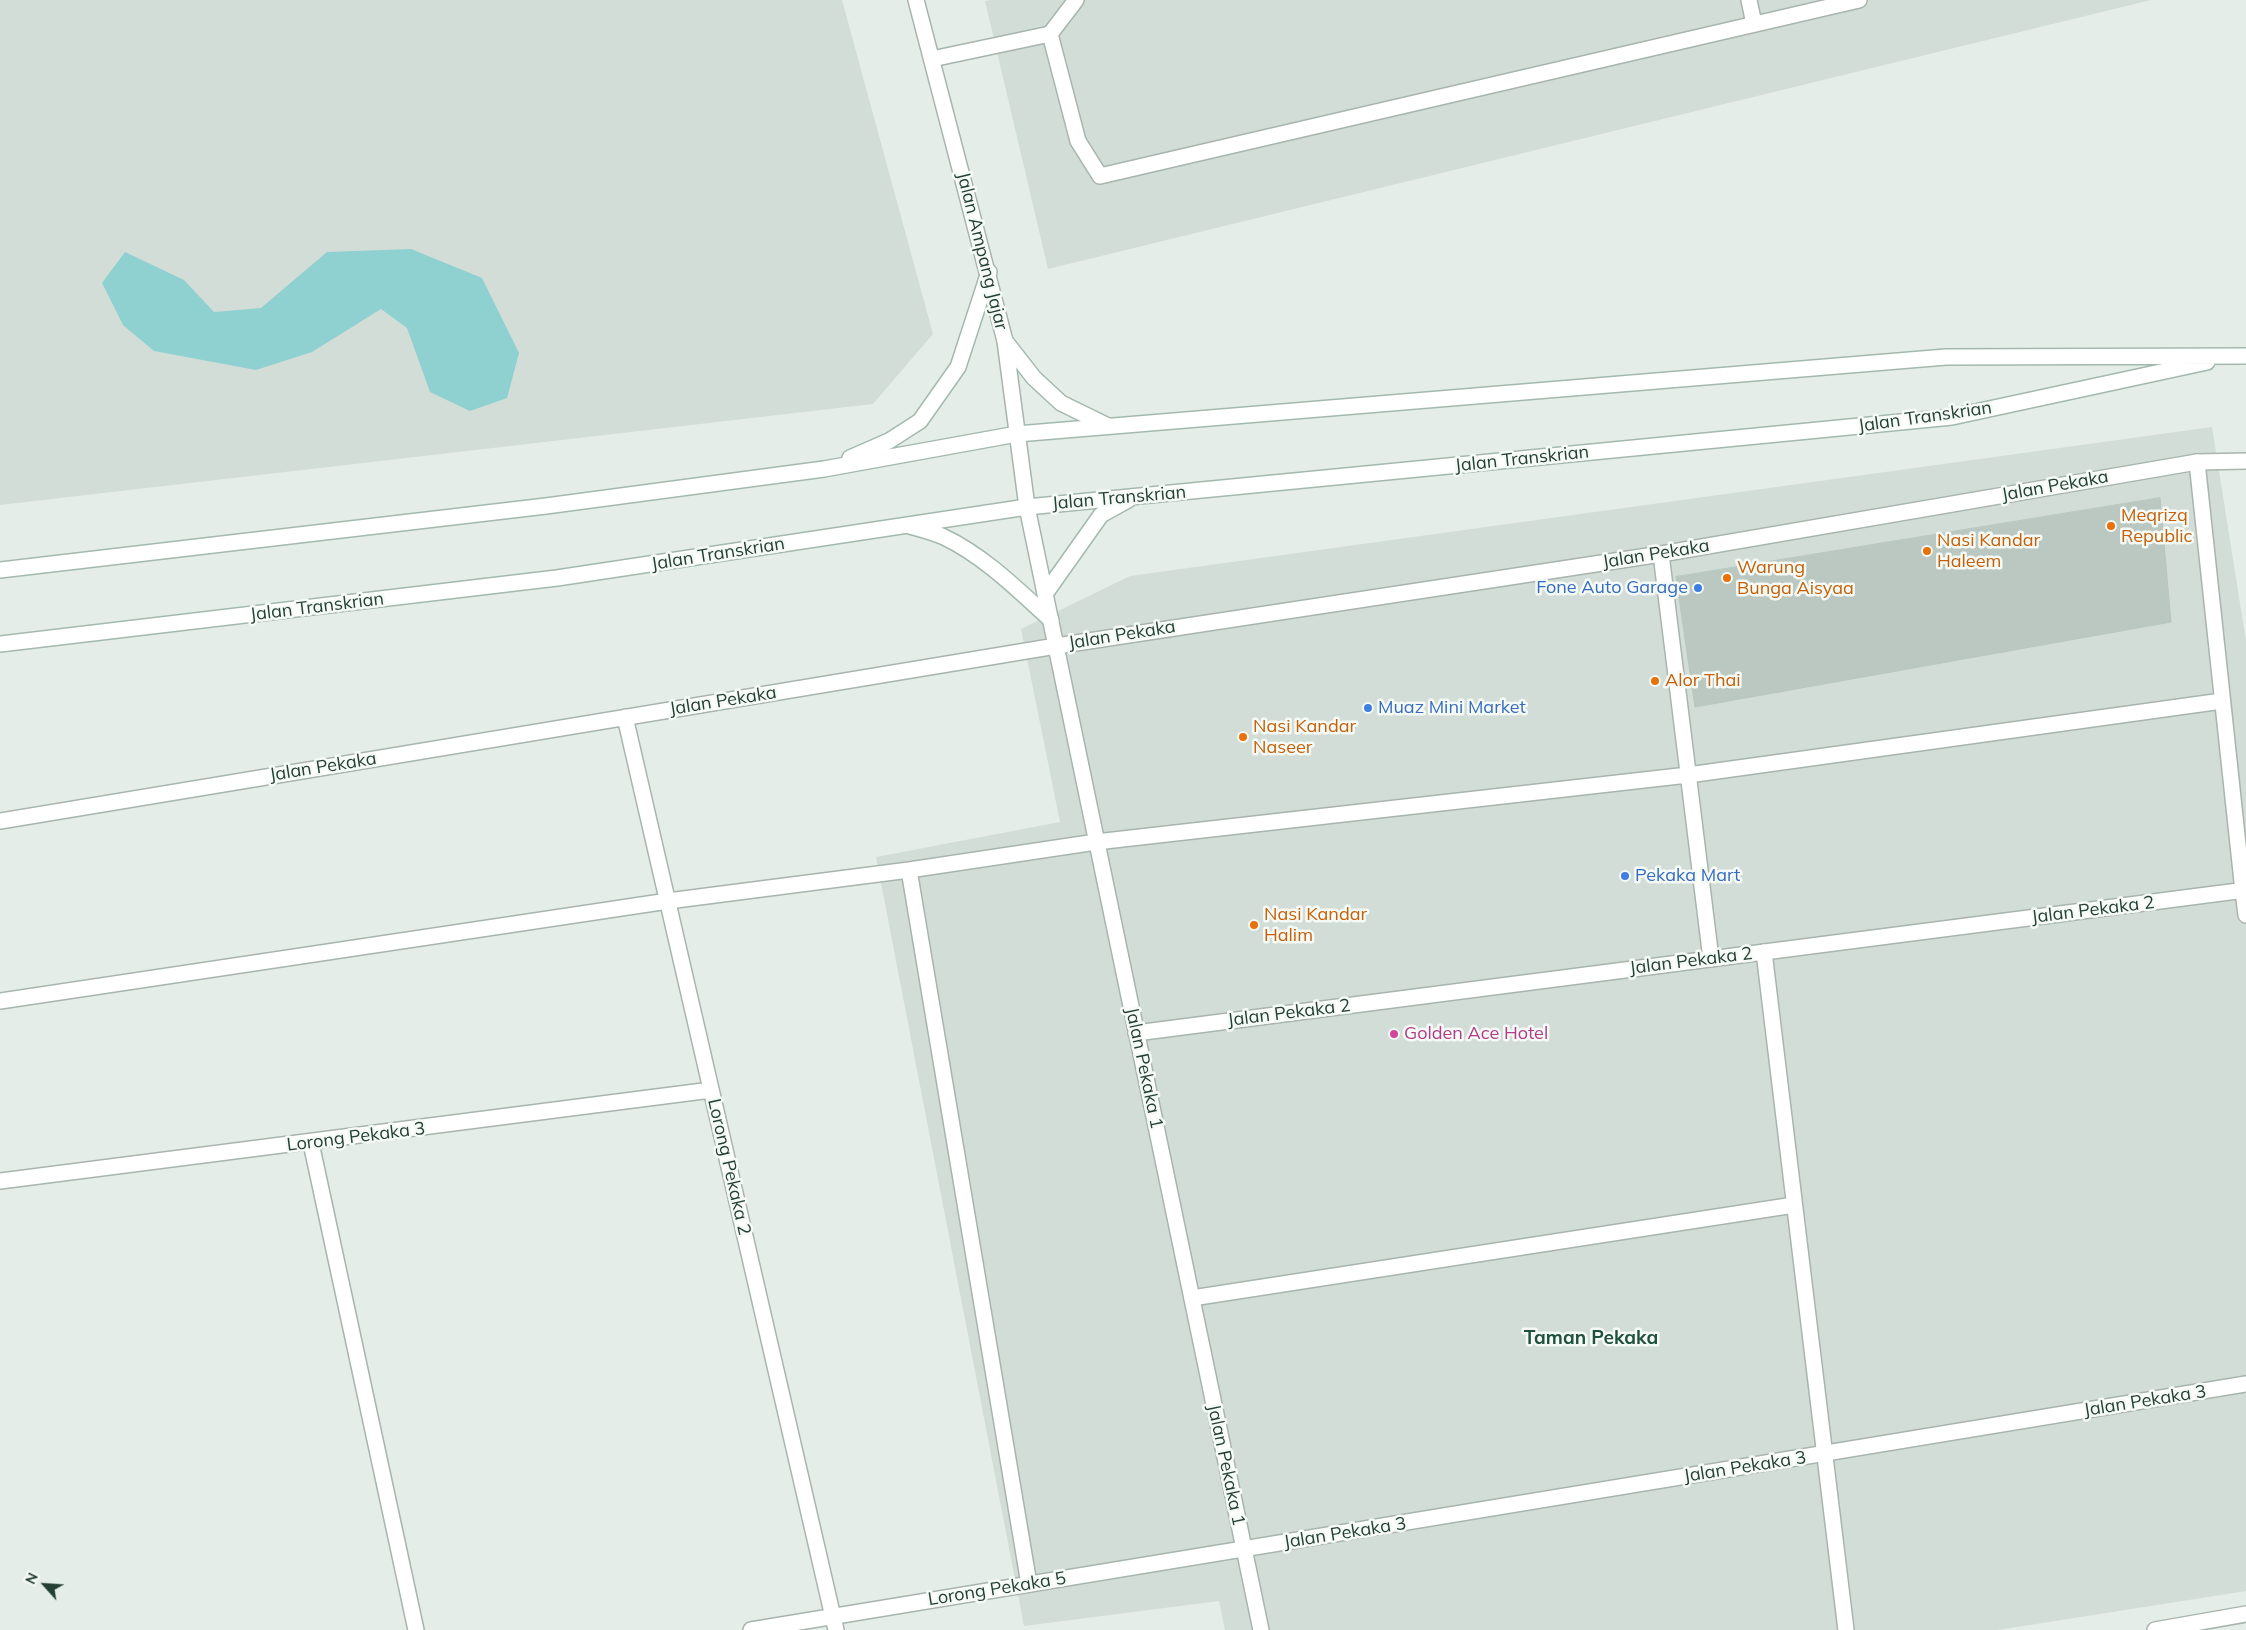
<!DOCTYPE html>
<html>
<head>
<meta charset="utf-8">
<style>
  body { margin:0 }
  #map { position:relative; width:2246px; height:1630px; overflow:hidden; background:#e5ede8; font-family:Mulish,sans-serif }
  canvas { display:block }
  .north { position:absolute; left:20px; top:1560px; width:50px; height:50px; -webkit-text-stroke:4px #f5faf7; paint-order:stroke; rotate:296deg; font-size:14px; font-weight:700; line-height:20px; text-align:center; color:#243f34 }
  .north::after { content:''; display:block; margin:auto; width:18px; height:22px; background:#243f34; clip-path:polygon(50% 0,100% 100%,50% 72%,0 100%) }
</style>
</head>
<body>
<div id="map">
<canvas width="2246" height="1630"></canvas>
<div class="north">N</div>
</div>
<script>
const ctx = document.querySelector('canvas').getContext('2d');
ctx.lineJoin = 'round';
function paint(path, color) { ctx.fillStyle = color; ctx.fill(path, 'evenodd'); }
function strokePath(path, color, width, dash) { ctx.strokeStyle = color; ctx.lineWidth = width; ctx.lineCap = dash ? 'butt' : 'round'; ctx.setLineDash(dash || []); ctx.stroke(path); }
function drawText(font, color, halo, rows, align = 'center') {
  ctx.font = font + ' Mulish,sans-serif'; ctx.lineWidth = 5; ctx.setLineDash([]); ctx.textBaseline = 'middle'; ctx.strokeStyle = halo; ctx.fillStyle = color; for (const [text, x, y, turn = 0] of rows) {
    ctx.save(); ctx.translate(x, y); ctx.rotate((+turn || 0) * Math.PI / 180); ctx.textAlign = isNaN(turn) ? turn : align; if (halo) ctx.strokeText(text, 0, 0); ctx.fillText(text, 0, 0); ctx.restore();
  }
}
paint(new Path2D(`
  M 0,0 L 842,0 L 933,334 L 873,404 L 0,505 Z
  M 991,0 L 2151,0 L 1048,269 L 985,1 Z
  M 2212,427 L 2246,641 L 2246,1591 L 1998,1630 L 1225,1630 L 1219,1601 L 1024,1626 L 876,857 L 1060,822 L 1021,629 L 1130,576 Z`), '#d3ddd7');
paint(new Path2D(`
  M 411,249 L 482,278 L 519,353 L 507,398 L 470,411 L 430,392 L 407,328 L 381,309 L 312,352 L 256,370 L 154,351 L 123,325 L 102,283 L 125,252 L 184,280 L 214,312 L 261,308 L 327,252 Z`), '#8fd0d0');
const building = new Path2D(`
  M 2160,498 L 2171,622 L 1695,707 L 1676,577 Z`);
paint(building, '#bac8c1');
strokePath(building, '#b7c7be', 1);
const service = new Path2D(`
  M 1749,0 L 1754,24
  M 1050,34 L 1076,0
  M 2197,462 L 2243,891
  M 1661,554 L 1711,959
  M 909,870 L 1029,1584
  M 1764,952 L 1846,1630
  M 0,1001 L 668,901 L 909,870 L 1096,842 L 1688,775 L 2222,701
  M 1192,1298 L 1794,1205
  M 833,1617 L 836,1630
  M 2155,1630 L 2246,1614`);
const minor = new Path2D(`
  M 932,59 L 1050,34 L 1078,141 L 1100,176 L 1859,0
  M 1027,507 L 1261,1630
  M 625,717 L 833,1617
  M 0,821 L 1056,646 L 1661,554 L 2197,462 L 2246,461
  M 2243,891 L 2246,915
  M 1136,1033 L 2246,890
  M 311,1143 L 416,1630
  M 0,1181 L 711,1090
  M 751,1630 L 2246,1384`);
const tertiary = new Path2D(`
  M 916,0 L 1005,341 L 1027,507`);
const secondary = new Path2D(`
  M 1005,341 L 1034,378 L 1061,403 L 1108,426
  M 850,458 L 889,441 L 920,421 L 958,367 L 989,272
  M 910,526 C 921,529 933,532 944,537 C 984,556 1018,590 1051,620
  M 0,570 L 546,506 L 824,469 L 1017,434 L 1946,357 L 2246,356
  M 1045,594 L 1101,515 L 1128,500
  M 0,644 L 557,578 L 1027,507 L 1952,417 L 2207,362`);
strokePath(service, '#a7b5ae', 18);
strokePath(minor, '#a7b5ae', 18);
strokePath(tertiary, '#a7b5ae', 18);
strokePath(secondary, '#a3b9ae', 18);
strokePath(service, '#fff', 15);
strokePath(minor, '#fff', 15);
strokePath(tertiary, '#fff', 15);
strokePath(secondary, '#fff', 15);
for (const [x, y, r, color] of [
  [2111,526,5,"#e8710a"],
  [1927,551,5,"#e8710a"],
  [1727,578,5,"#e8710a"],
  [1698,588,5,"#3f7fe0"],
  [1655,681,5,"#e8710a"],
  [1368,708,5,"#3f7fe0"],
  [1243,737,5,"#e8710a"],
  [1625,876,5,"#3f7fe0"],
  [1254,925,5,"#e8710a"],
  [1394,1034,5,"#d1479c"]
]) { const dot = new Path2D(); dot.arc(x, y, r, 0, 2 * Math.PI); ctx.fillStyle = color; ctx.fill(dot); strokePath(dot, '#f5faf7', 2); }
drawText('18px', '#243f34', '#f5faf7', [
  ["Jalan Ampang Jajar",982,251,76],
  ["Jalan Transkrian",1925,417,-8],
  ["Jalan Transkrian",1522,459,-6],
  ["Jalan Pekaka",2055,486,-10],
  ["Jalan Transkrian",1119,498,-5],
  ["Jalan Transkrian",718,554,-9],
  ["Jalan Pekaka",1656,554,-9],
  ["Jalan Transkrian",317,607,-7],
  ["Jalan Pekaka",1122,635,-9],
  ["Jalan Pekaka",723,701,-9],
  ["Jalan Pekaka",323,767,-9],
  ["Jalan Pekaka 2",2093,910,-7],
  ["Jalan Pekaka 2",1691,961,-7],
  ["Jalan Pekaka 2",1289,1013,-7],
  ["Jalan Pekaka 1",1144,1068,78],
  ["Lorong Pekaka 3",356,1137,-7],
  ["Lorong Pekaka 2",729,1167,77],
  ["Jalan Pekaka 3",2145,1401,-9],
  ["Jalan Pekaka 1",1226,1465,78],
  ["Jalan Pekaka 3",1745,1467,-9],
  ["Jalan Pekaka 3",1345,1533,-9],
  ["Lorong Pekaka 5",997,1589,-9]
]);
drawText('18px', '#c56008', '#f5faf7', [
  ["Meqrizq",2121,516],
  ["Republic",2121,537],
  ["Nasi Kandar",1937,541],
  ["Haleem",1937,562],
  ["Warung",1737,568],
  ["Bunga Aisyaa",1737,589],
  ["Alor Thai",1665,681],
  ["Nasi Kandar",1253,727],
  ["Naseer",1253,748],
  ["Nasi Kandar",1264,915],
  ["Halim",1264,936]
], 'left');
drawText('18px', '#366cbe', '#f5faf7', [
  ["Fone Auto Garage",1688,588,"right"],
  ["Muaz Mini Market",1378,708],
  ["Pekaka Mart",1635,876]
], 'left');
drawText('18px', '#b23c85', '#f5faf7', [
  ["Golden Ace Hotel",1404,1034]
], 'left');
drawText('bold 19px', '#20513e', '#f5faf7', [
  ["Taman Pekaka",1591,1338]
]);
</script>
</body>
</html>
